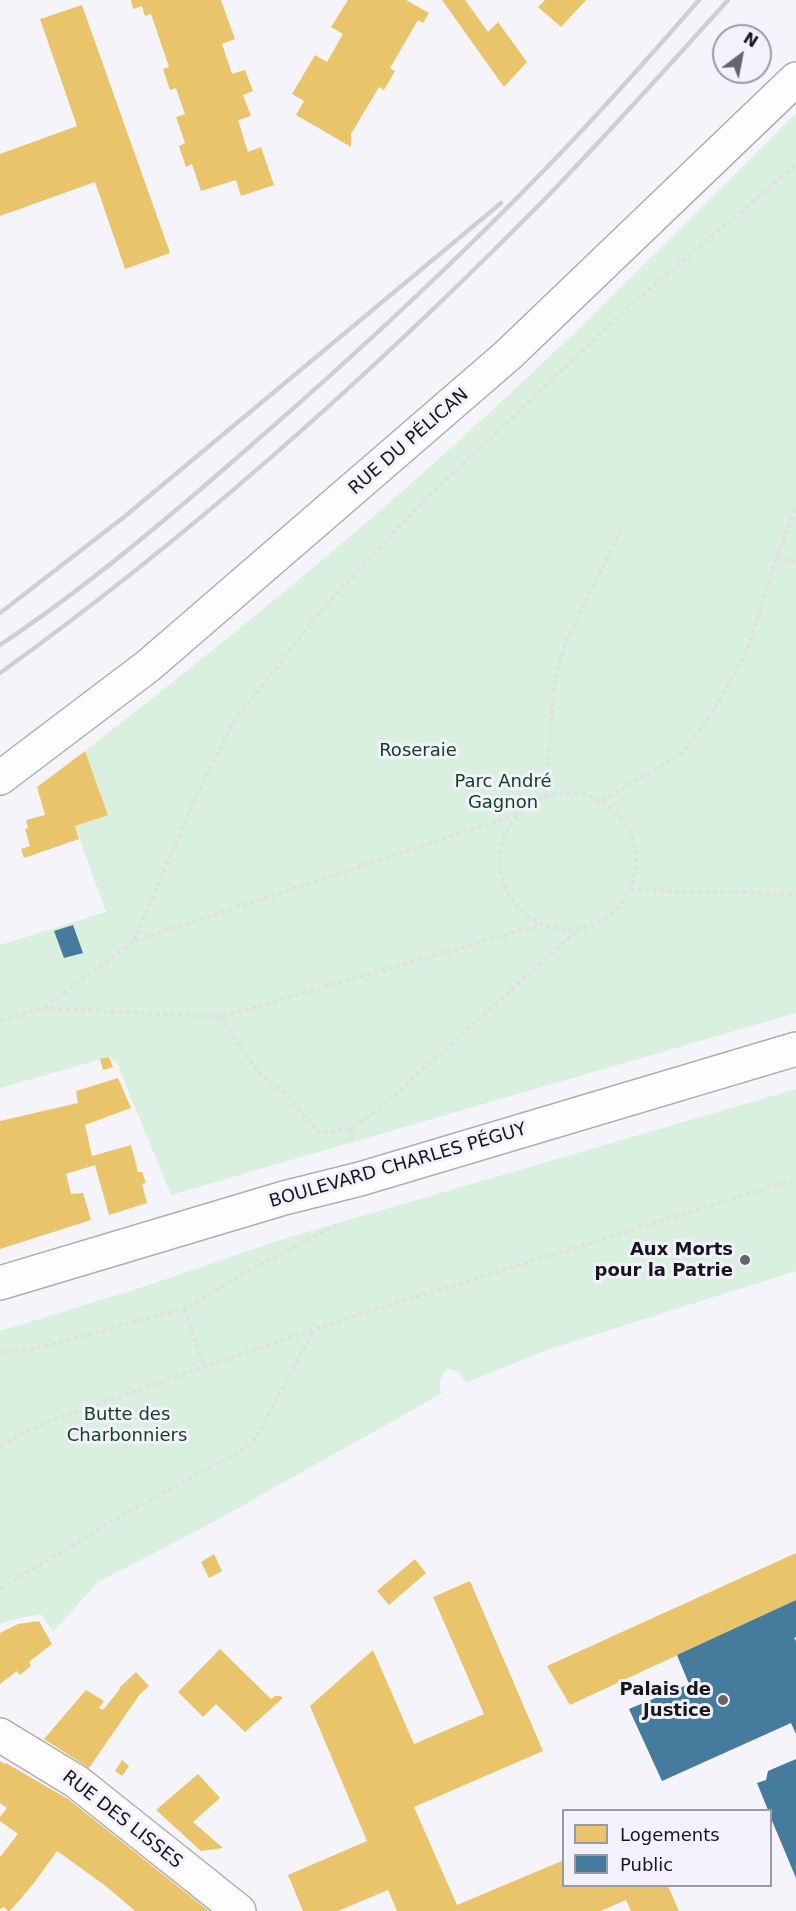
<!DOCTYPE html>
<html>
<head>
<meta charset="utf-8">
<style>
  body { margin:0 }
  #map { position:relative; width:796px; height:1911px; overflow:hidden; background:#f5f4fb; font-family:"DejaVu Sans",sans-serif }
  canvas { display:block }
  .legend { position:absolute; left:562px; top:1809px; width:210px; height:78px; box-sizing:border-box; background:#f3f1fe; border:2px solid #9b99a4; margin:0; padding:8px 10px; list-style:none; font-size:18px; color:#17161d }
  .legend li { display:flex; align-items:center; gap:12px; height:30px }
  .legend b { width:30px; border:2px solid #9b99a4 }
  .north { position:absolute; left:712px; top:24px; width:60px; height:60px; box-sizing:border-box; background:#f3f1fe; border:2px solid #9b99a4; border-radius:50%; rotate:32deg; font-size:16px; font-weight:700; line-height:24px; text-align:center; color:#17161d }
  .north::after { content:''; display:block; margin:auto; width:21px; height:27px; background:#65646b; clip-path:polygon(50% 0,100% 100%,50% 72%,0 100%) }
</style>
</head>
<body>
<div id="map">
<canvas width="796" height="1911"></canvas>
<ul class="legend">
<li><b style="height:16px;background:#e9c46a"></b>Logements</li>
<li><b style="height:16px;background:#457b9d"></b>Public</li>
</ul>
<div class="north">N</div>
</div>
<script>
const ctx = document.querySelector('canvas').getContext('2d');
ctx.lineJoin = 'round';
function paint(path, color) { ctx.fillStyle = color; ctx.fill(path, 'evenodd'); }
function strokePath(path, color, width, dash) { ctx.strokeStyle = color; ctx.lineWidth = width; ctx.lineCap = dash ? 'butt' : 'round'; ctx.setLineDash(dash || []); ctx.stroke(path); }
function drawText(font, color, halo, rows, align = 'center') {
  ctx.font = font + ' "DejaVu Sans",sans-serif'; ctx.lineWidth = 6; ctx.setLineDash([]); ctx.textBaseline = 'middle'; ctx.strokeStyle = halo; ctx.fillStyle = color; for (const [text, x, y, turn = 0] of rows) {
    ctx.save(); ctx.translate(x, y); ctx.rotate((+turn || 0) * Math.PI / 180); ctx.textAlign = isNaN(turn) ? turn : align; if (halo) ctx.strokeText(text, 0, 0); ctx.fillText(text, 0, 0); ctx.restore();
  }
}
paint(new Path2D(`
  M 796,113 L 796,1013 L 171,1195 L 117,1063 L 109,1057 L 0,1088 L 0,945 L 106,912 L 75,826 L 108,814 L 85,751 C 223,644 358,534 487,415 C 593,318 694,215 796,113 Z
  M 796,1089 L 796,1271 L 550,1349 L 466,1383 C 461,1374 458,1370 447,1369 C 439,1377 439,1384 441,1394 L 206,1526 L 98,1582 L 53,1632 L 41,1614 L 16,1619 L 0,1624 L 0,1331 L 140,1288 L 280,1240 Z`), '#d9f0de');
paint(new Path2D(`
  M 131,0 L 221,0 L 235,39 L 222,44 L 232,74 L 245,70 L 253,91 L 243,95 L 251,116 L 238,120 L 248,152 L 261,147 L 274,185 L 241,196 L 236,180 L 201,191 L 192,164 L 186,167 L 179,146 L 185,143 L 176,117 L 185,114 L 176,88 L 170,90 L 163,69 L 169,67 L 151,14 L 145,16 L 142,6 L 133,9 Z
  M 348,0 L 406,0 L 429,13 L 423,23 L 418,20 L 390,68 L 395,71 L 384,90 L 379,87 L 351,134 L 351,147 L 296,115 L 304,101 L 292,94 L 315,55 L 327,62 L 343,34 L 331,27 Z
  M 442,0 L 465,0 L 488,32 L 498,22 L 527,62 L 504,87 Z
  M 545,0 L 586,0 L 561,27 L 538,7 Z
  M 82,5 L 170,253 L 125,269 L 95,182 L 0,216 L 0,154 L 77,126 L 40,19 Z
  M 85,751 L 108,815 L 75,826 L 79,839 L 24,858 L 21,849 L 30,846 L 25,829 L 28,828 L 26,820 L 45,815 L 37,787 Z
  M 109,1057 L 113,1067 L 103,1070 L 100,1059 Z
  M 118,1078 L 131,1108 L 85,1125 L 92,1156 L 131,1145 L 138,1172 L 142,1172 L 146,1183 L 142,1184 L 147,1203 L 109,1215 L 95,1165 L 66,1174 L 71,1194 L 83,1193 L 91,1220 L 0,1249 L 0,1121 L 78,1103 L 76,1091 Z
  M 796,1553 L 796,1600 L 570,1705 L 547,1666 Z
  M 214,1554 L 222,1571 L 209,1578 L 201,1562 Z
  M 415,1559 L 426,1573 L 389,1605 L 377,1591 Z
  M 470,1581 L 543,1751 L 414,1807 L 457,1905 L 564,1860 L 564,1886 L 668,1886 L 679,1911 L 631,1911 L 626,1900 L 601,1911 L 397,1911 L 388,1890 L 338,1911 L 303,1911 L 288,1875 L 367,1841 L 310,1706 L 373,1650 L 414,1744 L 484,1714 L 433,1597 Z
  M 39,1621 L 52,1644 L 29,1662 L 31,1666 L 20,1675 L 17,1671 L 0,1684 L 0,1633 L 18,1624 Z
  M 220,1649 L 271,1699 L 275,1696 L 280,1696 L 283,1698 L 245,1732 L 216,1704 L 203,1717 L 178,1692 Z
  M 136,1672 L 149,1686 L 140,1694 L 89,1768 L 44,1739 L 86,1690 L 104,1701 L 99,1708 L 103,1710 L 120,1689 L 119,1688 Z
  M 122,1760 L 129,1766 L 122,1776 L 115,1771 Z
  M 0,1761 L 5,1764 L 6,1763 L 68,1799 L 209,1911 L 135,1911 L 107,1887 L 57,1851 L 34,1883 L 10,1911 L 8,1911 L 4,1907 L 0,1909 L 0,1857 L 18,1834 L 0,1821 L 0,1817 L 7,1808 L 0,1803 Z
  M 198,1774 L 220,1798 L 193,1822 L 223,1848 L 201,1851 L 156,1810 Z`), '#e9c46a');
paint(new Path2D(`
  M 73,925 L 83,953 L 64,958 L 54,931 Z
  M 796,1600 L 796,1637 L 794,1638 L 796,1641 L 796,1734 L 791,1723 L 662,1781 L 629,1709 L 689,1684 L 677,1655 Z
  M 796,1759 L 796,1878 L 770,1816 L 770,1810 L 768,1810 L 757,1783 L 766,1780 L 768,1771 Z`), '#457b9d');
const minor = new Path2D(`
  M 0,778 L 148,666 L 508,355 L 796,79
  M 0,1735 L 77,1782 L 239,1911`);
const secondary = new Path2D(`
  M 0,1283 L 284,1198 L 360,1179 L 796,1049`);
strokePath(minor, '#aeadb4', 36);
strokePath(secondary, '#aeadb4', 36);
strokePath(new Path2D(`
  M 776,558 L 796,562
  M500 861a68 68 0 1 1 136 0a68 68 0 1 1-136 0Z
  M 545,797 L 555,679 L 566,642 L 620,532
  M 602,801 L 683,752 L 712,713 L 748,649 L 776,558 L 796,508
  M 630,890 L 796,894
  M 134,941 L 194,801 L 235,720 L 325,606 L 424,501 L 633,303 L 796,165
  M 45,1007 L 134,941 L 518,814
  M 220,1017 L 258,1072 L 283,1092 L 320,1133 L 350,1129 L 379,1109 L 579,929
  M 0,1021 L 45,1008 L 220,1017 L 543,924
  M 350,1129 L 353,1144
  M 185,1309 L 204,1367
  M 0,1352 L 33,1349 L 185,1309 L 241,1275 L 338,1224
  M 0,1446 L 43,1423 L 314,1329 L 796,1179
  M 0,1589 L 109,1523 L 240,1451 L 256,1438 L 314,1330`), '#e0e0e2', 4, [4.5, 3]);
strokePath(minor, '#fefdfe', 33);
strokePath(secondary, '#fefdfe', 33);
strokePath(new Path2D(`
  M 0,613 L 124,517 L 501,203
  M 0,645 C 87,587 168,518 247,449 C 353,357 457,261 554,160 C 604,108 652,54 699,0
  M 0,673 C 195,533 374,372 542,202 C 606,136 667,68 728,0`), '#cfced0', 4.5);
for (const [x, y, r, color] of [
  [745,1260,6,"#65646b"],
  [723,1700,6,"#65646b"]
]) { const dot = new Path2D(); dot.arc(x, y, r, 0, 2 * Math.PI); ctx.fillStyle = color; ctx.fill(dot); strokePath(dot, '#f3f1fe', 2); }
drawText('18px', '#17161d', '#f3f1fe', [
  ["RUE DU PÉLICAN",409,442,-41],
  ["BOULEVARD CHARLES PÉGUY",398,1166,-16],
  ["RUE DES LISSES",122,1820,38]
]);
drawText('18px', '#13431c', '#f3f1fe', [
  ["Roseraie",418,751],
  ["Parc André",503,782],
  ["Gagnon",503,803],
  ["Butte des",127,1415],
  ["Charbonniers",127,1436]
]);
drawText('bold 18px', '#17161d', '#f3f1fe', [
  ["Aux Morts",733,1250],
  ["pour la Patrie",733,1271],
  ["Palais de",711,1690],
  ["Justice",711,1711]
], 'right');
</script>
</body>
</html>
